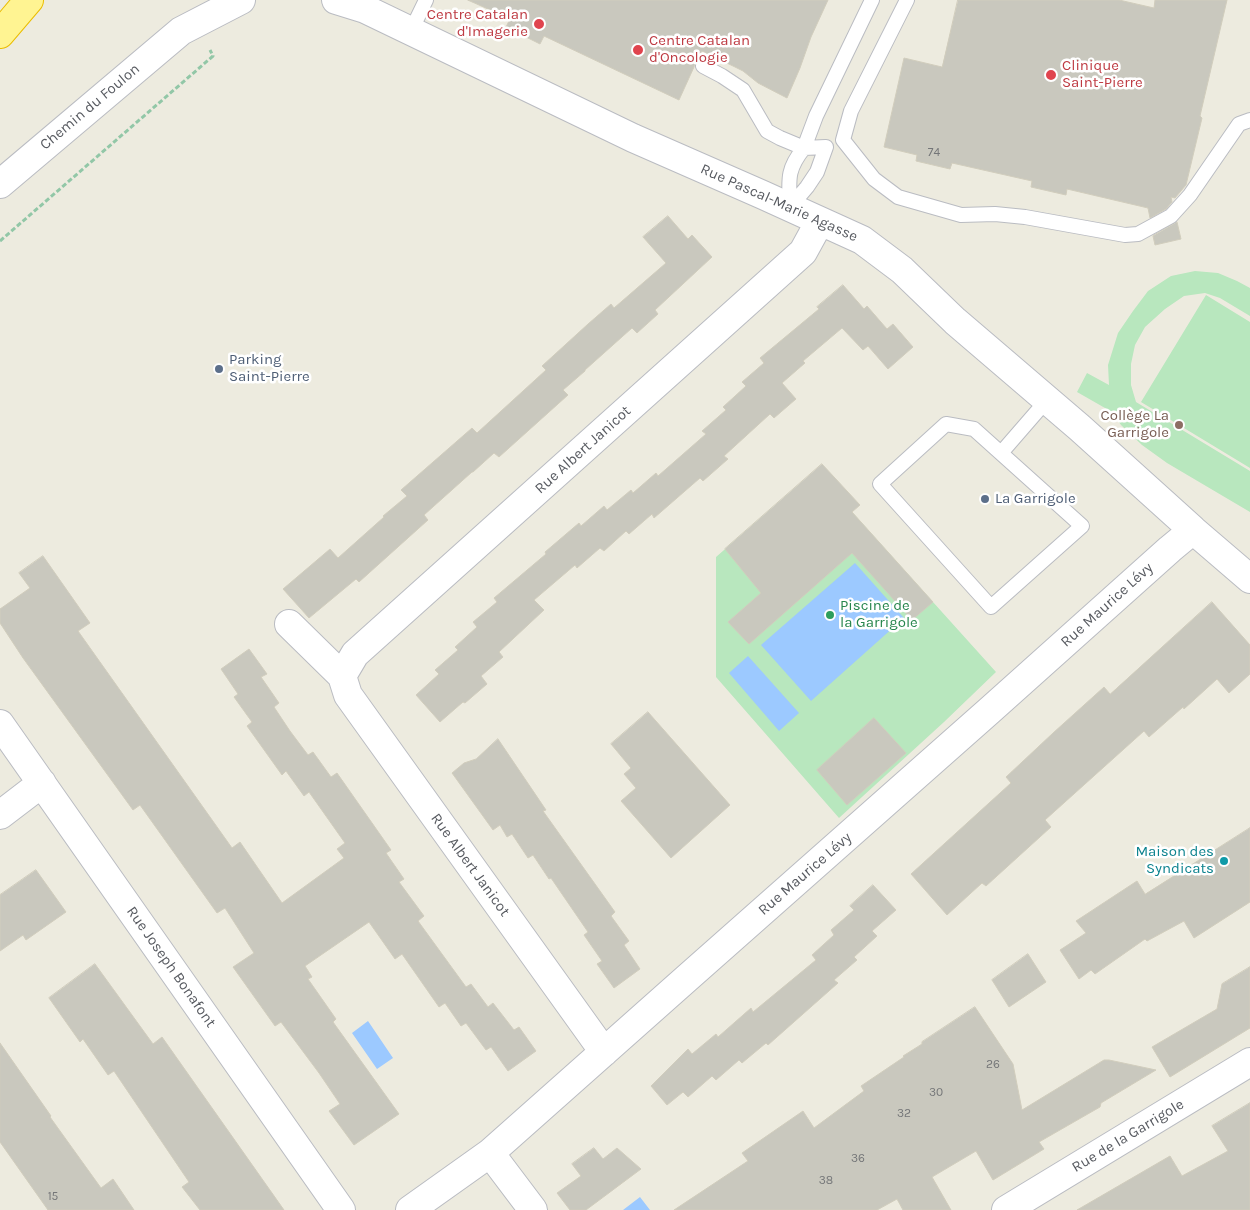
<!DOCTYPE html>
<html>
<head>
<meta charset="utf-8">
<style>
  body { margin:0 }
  canvas { display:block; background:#edebdf }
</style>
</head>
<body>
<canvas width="1250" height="1210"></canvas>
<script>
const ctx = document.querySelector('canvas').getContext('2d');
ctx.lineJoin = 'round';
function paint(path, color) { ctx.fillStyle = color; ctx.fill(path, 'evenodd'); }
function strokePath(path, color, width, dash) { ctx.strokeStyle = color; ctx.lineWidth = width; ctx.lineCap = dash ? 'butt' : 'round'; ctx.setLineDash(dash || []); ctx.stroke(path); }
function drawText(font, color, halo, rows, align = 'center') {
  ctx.font = font + ' Karla,sans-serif'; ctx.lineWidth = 5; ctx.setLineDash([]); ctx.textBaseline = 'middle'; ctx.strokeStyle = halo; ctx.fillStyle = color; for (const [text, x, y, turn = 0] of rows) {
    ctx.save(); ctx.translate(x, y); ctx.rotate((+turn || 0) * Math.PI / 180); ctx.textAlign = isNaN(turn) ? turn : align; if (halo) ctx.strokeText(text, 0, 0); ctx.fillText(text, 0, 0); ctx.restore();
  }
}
paint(new Path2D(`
  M 1195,271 L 1218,273 L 1237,281 L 1250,288 L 1250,316 L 1220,298 L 1205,293 L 1184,296 L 1165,309 L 1145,327 L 1135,345 L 1131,364 L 1131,385 L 1136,402 L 1250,471 L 1250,512 L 1167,463 L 1142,445 L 1121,425 L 1112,412 L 1077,392 L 1087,373 L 1109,385 L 1108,365 L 1118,333 L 1133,311 L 1148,291 L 1171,276 Z
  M 1206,295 L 1250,322 L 1250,468 L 1141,402 Z
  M 815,471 L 996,672 L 944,722 L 839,818 L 716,677 L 716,557 Z`), '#b8e7be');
paint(new Path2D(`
  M 855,563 L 904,618 L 811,701 L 761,645 Z
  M 748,656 L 799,713 L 779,731 L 729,673 Z
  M 368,1021 L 393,1058 L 377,1069 L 352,1033 Z
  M 640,1197 L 650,1210 L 623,1210 Z`), '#9cc9ff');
const building = new Path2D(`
  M 468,0 L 828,0 L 811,37 L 800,68 L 787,98 L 758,83 L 743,71 L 735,67 L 702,51 L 695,62 L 694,67 L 679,100 L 544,36 L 540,44 L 506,27 L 510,19 Z
  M 958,0 L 1119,0 L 1154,8 L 1155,0 L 1227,0 L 1200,116 L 1202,118 L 1186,185 L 1175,198 L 1171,197 L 1172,202 L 1166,209 L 1150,218 L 1148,208 L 1067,189 L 1066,195 L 1031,187 L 1032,181 L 952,163 L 950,169 L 916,161 L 917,155 L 884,147 L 904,58 L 942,67 Z
  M 668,216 L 688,239 L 692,235 L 712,257 L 655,310 L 658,314 L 637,333 L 632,328 L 585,370 L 585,371 L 563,390 L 568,395 L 499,457 L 494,453 L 473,472 L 472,472 L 424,515 L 428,520 L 359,582 L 356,579 L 309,618 L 283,589 L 330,549 L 338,558 L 384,517 L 383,516 L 407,496 L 401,490 L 472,428 L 477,433 L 546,370 L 542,366 L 588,324 L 611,304 L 614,308 L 666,263 L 643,237 Z
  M 1177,222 L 1181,239 L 1155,245 L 1153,236 Z
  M 843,285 L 864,309 L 867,306 L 887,329 L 893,324 L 913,347 L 888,369 L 868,346 L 863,350 L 842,328 L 803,361 L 805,363 L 782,383 L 796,399 L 774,418 L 770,414 L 724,456 L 728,459 L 703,481 L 700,478 L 654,518 L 652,514 L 629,534 L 626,531 L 604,551 L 600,548 L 577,568 L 575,565 L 534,600 L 544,610 L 499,652 L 503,657 L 481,676 L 487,684 L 465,703 L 463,702 L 440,722 L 416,695 L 439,674 L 435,670 L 458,650 L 455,647 L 477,627 L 473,622 L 497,602 L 494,598 L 546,554 L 545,552 L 579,523 L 581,526 L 604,506 L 607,510 L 631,490 L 633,493 L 656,473 L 658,476 L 706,434 L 702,431 L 726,410 L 723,407 L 746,386 L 742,382 L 764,363 L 760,358 L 819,309 L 817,307 Z
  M 822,464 L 860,505 L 852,512 L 933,602 L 912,620 L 852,553 L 749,644 L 728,622 L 761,593 L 725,549 Z
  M 43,556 L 90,623 L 78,631 L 232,848 L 240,842 L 282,903 L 344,858 L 337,849 L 345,843 L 309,792 L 304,796 L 286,771 L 282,775 L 247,726 L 252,722 L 234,697 L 238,694 L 221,669 L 249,649 L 267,674 L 261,677 L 279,703 L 274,707 L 290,731 L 308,755 L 313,752 L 331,777 L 337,773 L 391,850 L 386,853 L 404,879 L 399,882 L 424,916 L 418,921 L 466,987 L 471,984 L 488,1007 L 493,1003 L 514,1030 L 519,1027 L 536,1051 L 508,1071 L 491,1047 L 486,1050 L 466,1023 L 461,1026 L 445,1003 L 439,1007 L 402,954 L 395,959 L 369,922 L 305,966 L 312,977 L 308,979 L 336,1019 L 333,1022 L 399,1114 L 354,1145 L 329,1111 L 340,1104 L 319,1073 L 281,1022 L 275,1026 L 233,967 L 254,953 L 225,908 L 217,913 L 140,805 L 133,810 L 23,658 L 0,623 L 0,609 L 30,588 L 19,573 Z
  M 1212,602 L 1250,645 L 1250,674 L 1229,693 L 1217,679 L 1184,709 L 1183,707 L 1149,737 L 1144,731 L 1045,820 L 1051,827 L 986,886 L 982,883 L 947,915 L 911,874 L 1011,783 L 1006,777 L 1053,733 L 1104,687 L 1110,694 Z
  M 648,712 L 730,805 L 671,858 L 621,801 L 636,788 L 624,774 L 631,768 L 611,744 Z
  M 874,718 L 906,753 L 847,805 L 817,770 Z
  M 498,739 L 546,810 L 543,811 L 615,912 L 611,916 L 629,941 L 624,945 L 640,969 L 614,988 L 597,964 L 602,961 L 584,935 L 588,932 L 551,878 L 549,879 L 533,855 L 528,858 L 512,834 L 507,837 L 500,825 L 493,830 L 452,773 L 464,763 L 476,759 Z
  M 1250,828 L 1250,902 L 1194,938 L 1184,921 L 1147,941 L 1145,939 L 1095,974 L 1091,970 L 1079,979 L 1060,950 L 1086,933 L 1076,921 L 1137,881 L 1145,894 Z
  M 36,870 L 66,912 L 26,940 L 23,935 L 0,951 L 0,895 Z
  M 873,885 L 896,910 L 872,931 L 877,936 L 854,957 L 857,960 L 834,980 L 838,983 L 768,1045 L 766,1043 L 742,1063 L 739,1060 L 716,1080 L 712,1076 L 688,1097 L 683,1092 L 667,1105 L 651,1086 L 688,1049 L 692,1054 L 716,1034 L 718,1037 L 751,1008 L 753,1012 L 816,960 L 812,955 L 834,935 L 831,930 L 854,910 L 850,906 Z
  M 1028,954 L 1046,982 L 1009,1007 L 992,980 Z
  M 95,964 L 153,1044 L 162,1037 L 284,1210 L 200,1210 L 182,1187 L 189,1182 L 114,1071 L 108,1075 L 83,1039 L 80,1042 L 49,998 Z
  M 1250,967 L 1250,1028 L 1170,1077 L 1152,1047 L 1217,1009 L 1222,984 Z
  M 975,1007 L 1013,1064 L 1022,1110 L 1104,1060 L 1109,1060 L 1156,1070 L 1101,1103 L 1100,1107 L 1039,1142 L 1044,1149 L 993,1180 L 976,1151 L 932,1177 L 951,1210 L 903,1210 L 897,1199 L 877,1210 L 674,1210 L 748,1161 L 742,1153 L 803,1111 L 814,1128 L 864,1091 L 861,1086 L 904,1057 L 903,1056 L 922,1044 L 922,1042 Z
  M 0,1043 L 51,1116 L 50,1117 L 101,1188 L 113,1179 L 134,1210 L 48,1210 L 0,1142 Z
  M 1250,1103 L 1250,1210 L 1077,1210 L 1170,1156 L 1182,1176 L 1228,1151 L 1212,1126 Z
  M 594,1148 L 603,1159 L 617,1148 L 641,1169 L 586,1210 L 570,1210 L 557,1193 L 581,1176 L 572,1164 Z`);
paint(building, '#c9c8be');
strokePath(building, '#d1cdbd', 1);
const service = new Path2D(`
  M 907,0 L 851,111 L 843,140 L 874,179 L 898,197 L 961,215 L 995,214 L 1025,217 L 1125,235 L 1138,234 L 1171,216 L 1190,195 L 1239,124 L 1250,120
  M 411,31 L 426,0
  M 703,66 L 722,76 L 743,90 L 767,131 L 780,138 L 804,148 L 816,116 L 872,0
  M 826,147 L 817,172 L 807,187 L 790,207 C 789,181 786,170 804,148 Z
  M 946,424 L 974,429 L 1082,526 L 991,607 L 880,484 Z
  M 1001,453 L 1047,400`);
const minor = new Path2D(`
  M 336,0 L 365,9 L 356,0
  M 365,9 L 633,138 L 763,195 L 862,240 L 902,270 L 955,321 L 1080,428 L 1193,530 L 1250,579
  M 289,624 L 342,676
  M 0,724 L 341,1210
  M 0,815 L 42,783
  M 604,1052 L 348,695 L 342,676 L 355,654 L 803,252 L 820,221
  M 490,1153 L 533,1210
  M 410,1210 L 490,1153 L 686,979 L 989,711 L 1170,549 L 1193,530
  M 1006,1210 L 1250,1062`);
const tertiary = new Path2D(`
  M 0,184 L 181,31 L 241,0`);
const trunk = new Path2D(`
  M 0,34 L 29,0`);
strokePath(service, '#babcc2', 16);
strokePath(minor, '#babcc2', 30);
strokePath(tertiary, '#babcc2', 30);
strokePath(trunk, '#ebbd00', 30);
strokePath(new Path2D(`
  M 0,241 L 213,56 L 210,50`), '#92c7a7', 3, [5, 2.5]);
strokePath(service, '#fff', 14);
strokePath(minor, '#fff', 28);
strokePath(tertiary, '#fff', 28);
strokePath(trunk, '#fff492', 28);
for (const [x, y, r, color] of [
  [539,24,6,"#e0444e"],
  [638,50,6,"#e0444e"],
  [1051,75,6,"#e0444e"],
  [219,369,5,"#5c6f8a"],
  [1179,425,5,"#8d6e63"],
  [985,499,5,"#5c6f8a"],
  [830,615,5,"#2e9e5b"],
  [1224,861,5,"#0f9aa8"]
]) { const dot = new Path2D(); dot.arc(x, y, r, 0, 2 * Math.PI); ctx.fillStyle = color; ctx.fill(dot); strokePath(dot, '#fff', 2); }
drawText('12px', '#747678', null, [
  ["74",934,153],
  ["26",993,1065],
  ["30",936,1093],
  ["32",904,1114],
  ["36",858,1159],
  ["38",826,1181],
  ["15",53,1197]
]);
drawText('15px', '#be3a42', '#fff', [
  ["Centre Catalan",528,15,"right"],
  ["d'Imagerie",528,32,"right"],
  ["Centre Catalan",649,41],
  ["d'Oncologie",649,58],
  ["Clinique",1062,66],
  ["Saint-Pierre",1062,83]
], 'left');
drawText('15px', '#585b61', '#fff', [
  ["Chemin du Foulon",90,107,-40],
  ["Rue Pascal-Marie Agasse",779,203,24],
  ["Rue Albert Janicot",583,450,-42],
  ["Rue Maurice Lévy",1107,605,-42],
  ["Rue Albert Janicot",470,865,54],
  ["Rue Maurice Lévy",805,874,-41],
  ["Rue Joseph Bonafont",171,967,55],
  ["Rue de la Garrigole",1128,1136,-31]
]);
drawText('15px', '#4e5e75', '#fff', [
  ["Parking",229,360],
  ["Saint-Pierre",229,377],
  ["La Garrigole",995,499]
], 'left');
drawText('15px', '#785e54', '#fff', [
  ["Collège La",1169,416],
  ["Garrigole",1169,433]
], 'right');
drawText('15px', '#27864d', '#fff', [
  ["Piscine de",840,606],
  ["la Garrigole",840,623]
], 'left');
drawText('15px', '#0d838f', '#fff', [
  ["Maison des",1214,852],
  ["Syndicats",1214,869]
], 'right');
</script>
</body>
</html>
